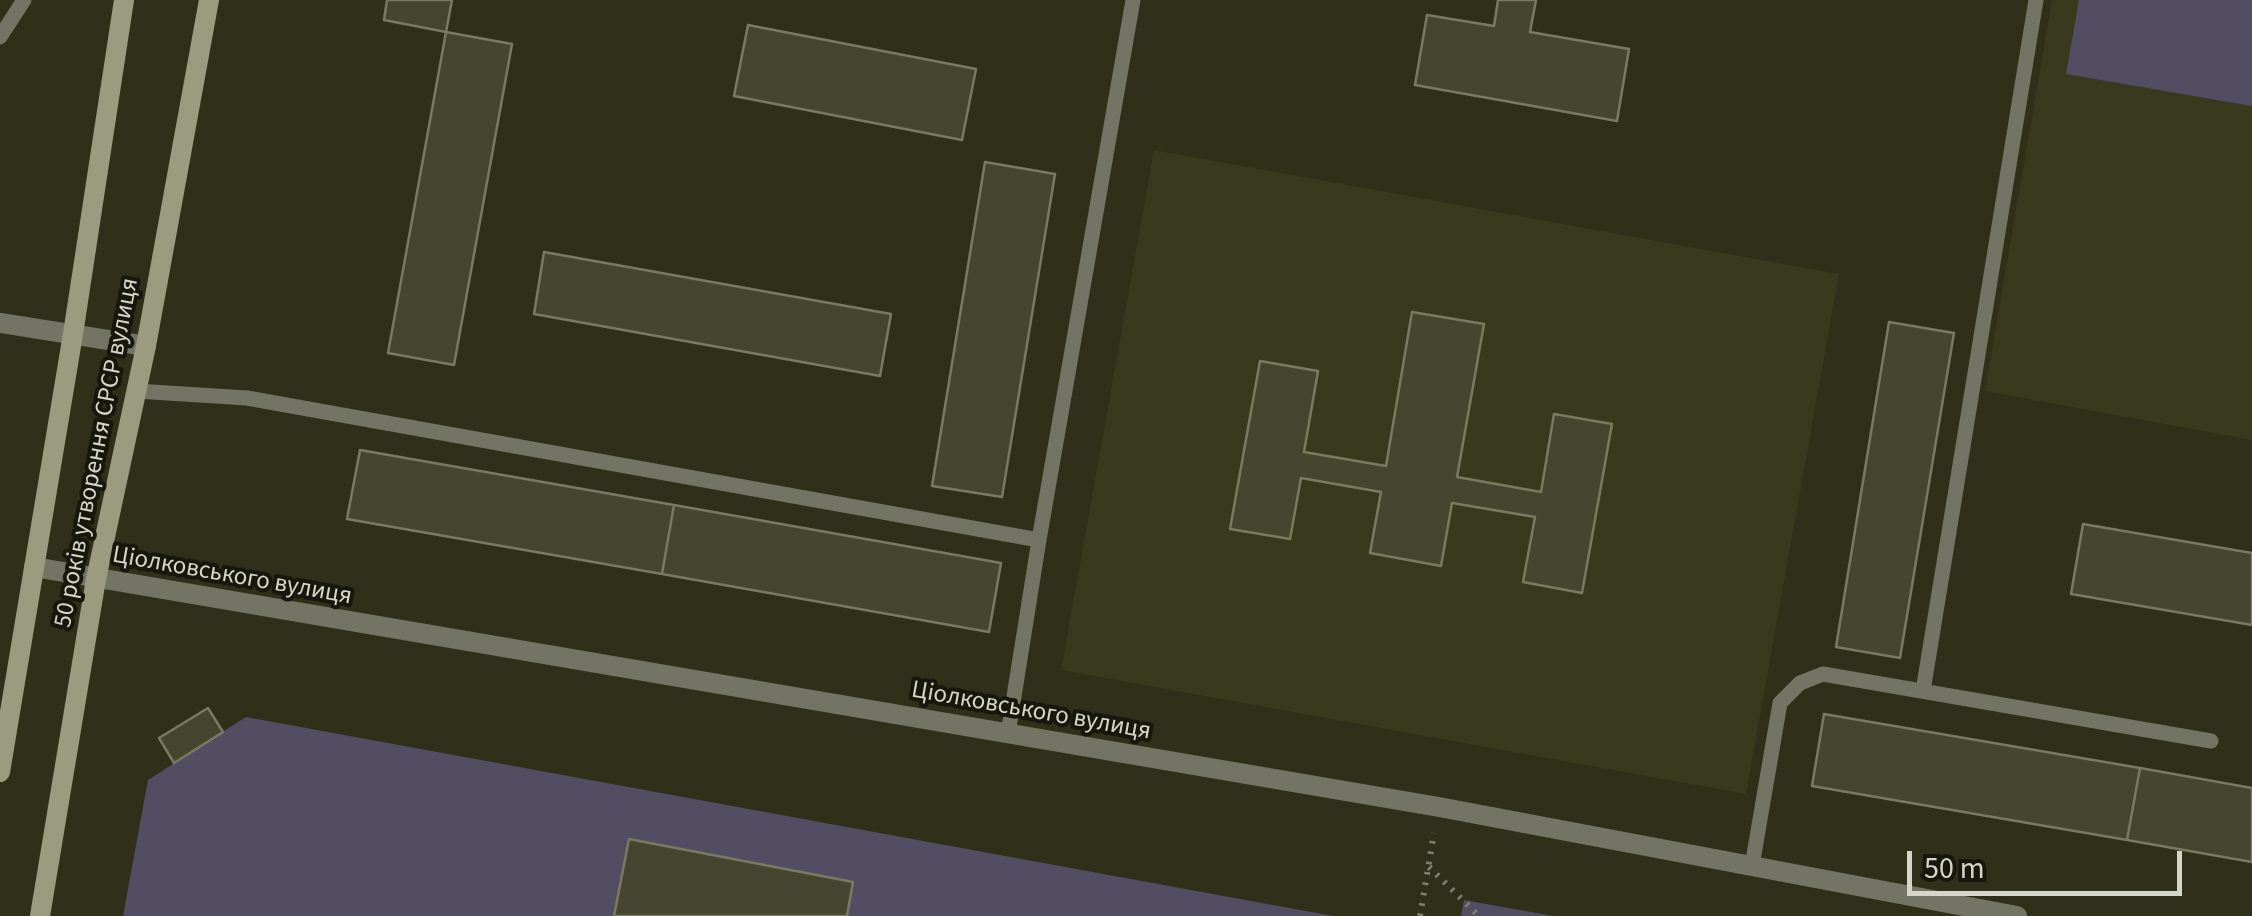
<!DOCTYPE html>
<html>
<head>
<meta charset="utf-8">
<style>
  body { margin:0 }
  #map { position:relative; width:2252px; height:916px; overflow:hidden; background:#30301a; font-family:"Source Sans 3",sans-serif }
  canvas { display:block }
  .scale { position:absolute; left:1907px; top:851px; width:275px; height:45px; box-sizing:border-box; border:5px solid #d5d6c9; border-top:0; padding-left:12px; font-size:30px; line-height:35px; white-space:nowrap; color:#d5d6c9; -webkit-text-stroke:8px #17170e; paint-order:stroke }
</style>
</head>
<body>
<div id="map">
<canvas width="2252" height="916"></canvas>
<div class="scale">50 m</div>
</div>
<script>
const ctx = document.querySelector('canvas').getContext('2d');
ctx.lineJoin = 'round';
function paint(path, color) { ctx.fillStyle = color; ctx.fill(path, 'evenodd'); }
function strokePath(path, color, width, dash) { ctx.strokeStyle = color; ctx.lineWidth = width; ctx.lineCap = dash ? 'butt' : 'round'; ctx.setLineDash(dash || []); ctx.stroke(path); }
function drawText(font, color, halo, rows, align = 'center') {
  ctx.font = font + ' "Source Sans 3",sans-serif'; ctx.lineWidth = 8; ctx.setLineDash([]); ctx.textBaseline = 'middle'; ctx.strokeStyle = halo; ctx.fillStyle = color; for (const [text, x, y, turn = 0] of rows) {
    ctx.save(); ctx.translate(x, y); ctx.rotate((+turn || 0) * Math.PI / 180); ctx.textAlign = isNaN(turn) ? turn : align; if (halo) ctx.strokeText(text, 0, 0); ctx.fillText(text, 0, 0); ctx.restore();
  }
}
paint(new Path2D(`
  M 2052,0 L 2252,0 L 2252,440 L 1985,391 Z
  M 1154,150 L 1839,274 L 1746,794 L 1061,670 Z`), '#39391d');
paint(new Path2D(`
  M 2079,0 L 2252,0 L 2252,106 L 2066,74 Z
  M 246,717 L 1333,916 L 123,916 L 148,780 Z
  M 1464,900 L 1553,916 L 1461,916 Z`), '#534d63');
const building = new Path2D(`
  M 387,0 L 452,0 L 446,32 L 384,20 Z
  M 1498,0 L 1536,0 L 1530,32 L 1629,49 L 1617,121 L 1415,85 L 1427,15 L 1494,26 Z
  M 748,25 L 976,69 L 962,140 L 734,96 Z
  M 446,32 L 512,44 L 454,365 L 388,353 Z
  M 985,162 L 1055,174 L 1002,497 L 932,486 Z
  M 544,252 L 891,314 L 880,376 L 534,314 Z
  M 1412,312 L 1484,324 L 1457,477 L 1541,492 L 1554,414 L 1612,424 L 1582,593 L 1523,582 L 1535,517 L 1452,503 L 1441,566 L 1370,553 L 1381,492 L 1301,478 L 1290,539 L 1230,529 L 1260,361 L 1318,371 L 1304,452 L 1386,466 Z
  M 1889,322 L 1954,333 L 1900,658 L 1836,647 Z
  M 360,450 L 674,505 L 662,574 L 347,519 Z
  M 674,505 L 1001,563 L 989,632 L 662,574 Z
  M 2083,524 L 2252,553 L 2252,625 L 2071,594 Z
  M 208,708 L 223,732 L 174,763 L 159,738 Z
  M 1824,714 L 2140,768 L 2127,840 L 1812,786 Z
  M 2140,768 L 2252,788 L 2252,862 L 2127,840 Z
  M 629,839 L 853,882 L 847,916 L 614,916 Z`);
paint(building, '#464630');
strokePath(building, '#7a7a62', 2.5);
strokePath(new Path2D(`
  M 1429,867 L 1479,916
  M 1420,916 L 1434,833`), '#80806e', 6, [2.5, 8]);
strokePath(new Path2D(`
  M 0,37 L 24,0
  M 136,391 L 247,398 L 1039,540
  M 1923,691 L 2036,0
  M 1008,734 L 1039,540 L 1133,0
  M 1752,866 L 1780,703 L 1800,683 L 1823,674 L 2211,741`), '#737463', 15);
strokePath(new Path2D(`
  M 0,323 L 146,346
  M 34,567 L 1439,807 L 2017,916`), '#737463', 20);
strokePath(new Path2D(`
  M 0,772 L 73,334 L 124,0
  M 40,916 L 96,579 L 146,346 L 209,0`), '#9a9b7f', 20);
drawText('25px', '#d5d6c9', '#17170e', [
  ["50 років утворення СРСР вулиця",98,453,-79],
  ["Ціолковського вулиця",232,577,10],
  ["Ціолковського вулиця",1031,712,10]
]);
</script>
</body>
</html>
